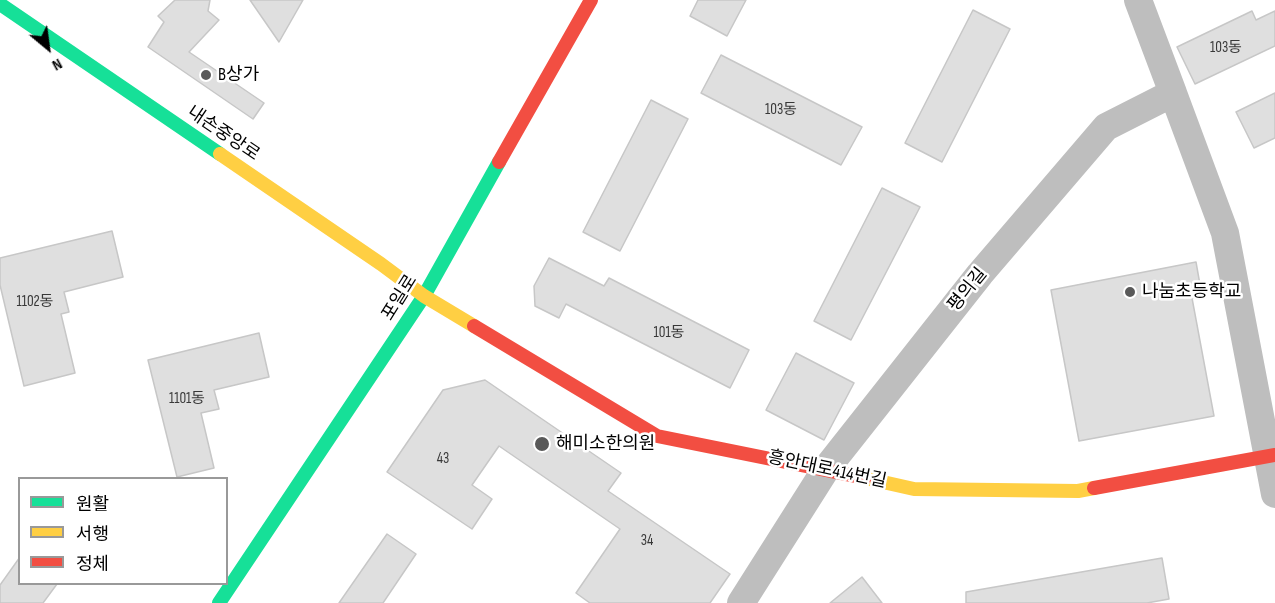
<!DOCTYPE html>
<html>
<head>
<meta charset="utf-8">
<style>
  body { margin:0 }
  #map { position:relative; width:1275px; height:603px; overflow:hidden; background:#fff; font-family:"Sofia Sans Condensed","Noto Sans KR",sans-serif }
  canvas { display:block }
  .legend { position:absolute; left:18px; top:477px; width:210px; height:108px; box-sizing:border-box; background:#fff; border:2px solid #999; margin:0; padding:8px 10px; list-style:none; font-size:18px; color:#000 }
  .legend li { display:flex; align-items:center; gap:12px; height:30px }
  .legend b { width:30px; border:2px solid #999 }
  .north { position:absolute; left:18px; top:18px; width:60px; height:60px; -webkit-text-stroke:4px #fff; paint-order:stroke; rotate:151deg; font-size:16px; font-weight:700; line-height:24px; text-align:center; color:#000 }
  .north::after { content:''; display:block; margin:auto; width:21px; height:27px; background:#000; clip-path:polygon(50% 0,100% 100%,50% 72%,0 100%) }
</style>
</head>
<body>
<div id="map">
<canvas width="1275" height="603"></canvas>
<ul class="legend">
<li><b style="height:8px;background:#16e098"></b>원활</li>
<li><b style="height:8px;background:#ffcf43"></b>서행</li>
<li><b style="height:8px;background:#f24e42"></b>정체</li>
</ul>
<div class="north">N</div>
</div>
<script>
const ctx = document.querySelector('canvas').getContext('2d');
ctx.lineJoin = 'round';
function paint(path, color) { ctx.fillStyle = color; ctx.fill(path, 'evenodd'); }
function strokePath(path, color, width, dash) { ctx.strokeStyle = color; ctx.lineWidth = width; ctx.lineCap = dash ? 'butt' : 'round'; ctx.setLineDash(dash || []); ctx.stroke(path); }
function drawText(font, color, halo, rows, align = 'center') {
  ctx.font = font + ' "Sofia Sans Condensed","Noto Sans KR",sans-serif'; ctx.lineWidth = 5; ctx.setLineDash([]); ctx.textBaseline = 'middle'; ctx.strokeStyle = halo; ctx.fillStyle = color; for (const [text, x, y, turn = 0] of rows) {
    ctx.save(); ctx.translate(x, y); ctx.rotate((+turn || 0) * Math.PI / 180); ctx.textAlign = isNaN(turn) ? turn : align; if (halo) ctx.strokeText(text, 0, 0); ctx.fillText(text, 0, 0); ctx.restore();
  }
}
const building = new Path2D(`
  M 175,0 L 210,0 L 208,11 L 219,20 L 189,52 L 264,103 L 253,119 L 148,47 L 164,22 L 158,16 Z
  M 250,0 L 303,0 L 279,42 Z
  M 698,0 L 746,0 L 727,36 L 690,16 Z
  M 973,10 L 1010,29 L 942,162 L 905,143 Z
  M 1252,11 L 1256,20 L 1275,11 L 1275,46 L 1195,84 L 1177,47 Z
  M 721,55 L 862,127 L 841,165 L 701,93 Z
  M 1275,93 L 1275,138 L 1254,148 L 1236,112 Z
  M 651,100 L 688,119 L 620,251 L 583,232 Z
  M 882,188 L 920,207 L 851,340 L 814,321 Z
  M 112,231 L 123,277 L 64,292 L 69,312 L 61,314 L 75,373 L 24,386 L 0,285 L 0,258 Z
  M 549,258 L 604,286 L 609,278 L 749,350 L 730,388 L 566,304 L 559,318 L 535,306 L 534,286 Z
  M 1196,262 L 1202,296 L 1192,298 L 1214,416 L 1079,441 L 1051,290 Z
  M 259,333 L 269,377 L 214,390 L 219,409 L 201,413 L 214,468 L 177,477 L 148,360 Z
  M 796,353 L 854,383 L 824,440 L 766,410 Z
  M 485,380 L 621,473 L 608,491 L 730,574 L 710,603 L 590,603 L 576,593 L 620,529 L 499,446 L 472,485 L 492,499 L 472,529 L 387,472 L 443,390 Z
  M 387,534 L 416,554 L 383,603 L 339,603 Z
  M 20,557 L 20,584 L 57,584 L 43,603 L 0,603 L 0,585 Z
  M 1162,558 L 1169,599 L 1147,603 L 966,603 L 966,592 Z
  M 862,577 L 882,603 L 830,603 Z`);
paint(building, '#dfdfdf');
strokePath(building, '#c7c7c7', 1.5);
strokePath(new Path2D(`
  M 1173,93 L 1225,233 L 1275,494
  M 741,603 L 826,469 L 980,274 L 1106,127 L 1173,93 L 1138,0`), '#bebebe', 28);
strokePath(new Path2D(`
  M 0,4 L 220,154
  M 219,603 L 424,296 L 499,162`), '#16e098', 14);
strokePath(new Path2D(`
  M 220,154 L 381,264 L 424,296 L 474,326
  M 865,478 L 914,489 L 1078,491 L 1094,488`), '#ffcf43', 14);
strokePath(new Path2D(`
  M 499,162 L 591,0
  M 474,326 L 657,436 L 865,478
  M 1094,488 L 1275,455`), '#f24e42', 14);
for (const [x, y, r, color] of [
  [206,75,6,"#595959"],
  [1130,292,6,"#595959"],
  [542,444,8,"#595959"]
]) { const dot = new Path2D(); dot.arc(x, y, r, 0, 2 * Math.PI); ctx.fillStyle = color; ctx.fill(dot); strokePath(dot, '#fff', 2); }
drawText('15px', '#383838', null, [
  ["103동",1226,48],
  ["103동",781,110],
  ["1102동",35,302],
  ["101동",669,333],
  ["1101동",187,399],
  ["43",443,459],
  ["34",647,541]
]);
drawText('18px', '#000', '#fff', [
  ["B상가",218,75],
  ["나눔초등학교",1142,292],
  ["해미소한의원",556,444]
], 'left');
drawText('18px', '#000', '#fff', [
  ["내손중앙로",223,134,34],
  ["평의길",968,290,-51],
  ["포일로",400,298,-58],
  ["흥안대로414번길",827,470,12]
]);
</script>
</body>
</html>
